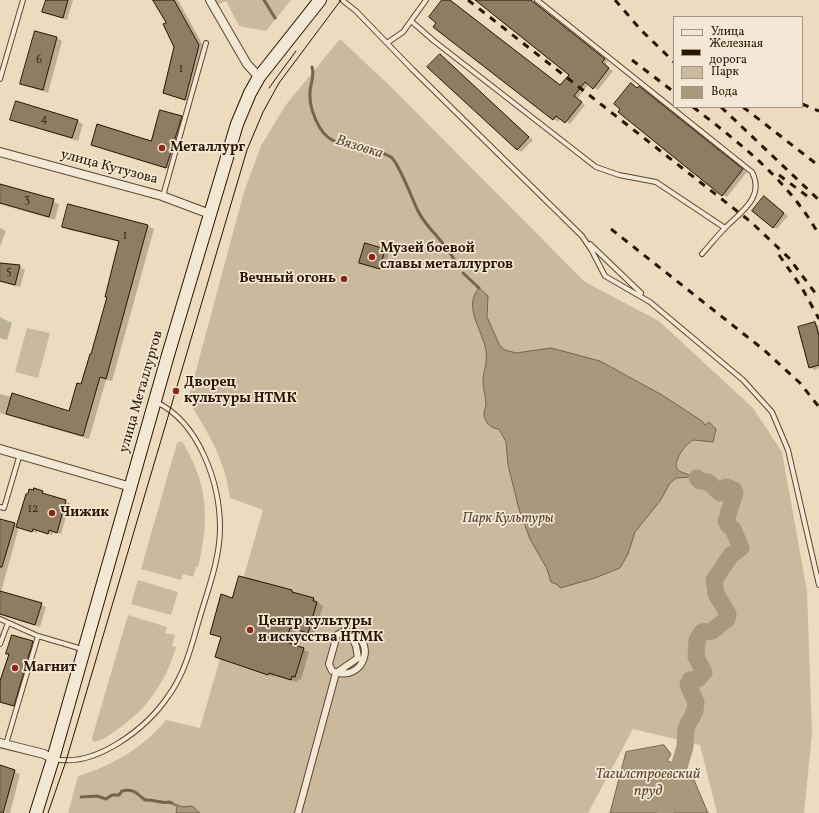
<!DOCTYPE html>
<html>
<head>
<meta charset="utf-8">
<style>
  body { margin:0 }
  #map { position:relative; width:819px; height:813px; overflow:hidden; background:#ecdbbe; font-family:Vollkorn,serif }
  canvas { display:block }
  .legend { position:absolute; left:673px; top:16px; width:130px; height:92px; box-sizing:border-box; background:#f3e8d5; border:1px solid #a29480; margin:0; padding:5px 7px; list-style:none; font-size:12px; color:#291500 }
  .legend li { display:flex; align-items:center; gap:8px; height:20px }
  .legend b { width:20px; border:1px solid #a29480 }
</style>
</head>
<body>
<div id="map">
<canvas width="819" height="813"></canvas>
<ul class="legend">
<li><b style="height:5px;background:#f3e8d5"></b>Улица</li>
<li><b style="height:5px;background:#291500"></b>Железная дорога</li>
<li><b style="height:11px;background:#cbb99e"></b>Парк</li>
<li><b style="height:11px;background:#aa987d"></b>Вода</li>
</ul>
</div>
<script>
const ctx = document.querySelector('canvas').getContext('2d');
ctx.lineJoin = 'round';
function paint(path, color) { ctx.fillStyle = color; ctx.fill(path, 'evenodd'); }
function strokePath(path, color, width, dash) { ctx.strokeStyle = color; ctx.lineWidth = width; ctx.lineCap = dash ? 'butt' : 'round'; ctx.setLineDash(dash || []); ctx.stroke(path); }
function drawText(font, color, halo, rows, align = 'center') {
  ctx.font = font + ' Vollkorn,serif'; ctx.lineWidth = 3.5; ctx.setLineDash([]); ctx.textBaseline = 'middle'; ctx.strokeStyle = halo; ctx.fillStyle = color; for (const [text, x, y, turn = 0] of rows) {
    ctx.save(); ctx.translate(x, y); ctx.rotate((+turn || 0) * Math.PI / 180); ctx.textAlign = isNaN(turn) ? turn : align; if (halo) ctx.strokeText(text, 0, 0); ctx.fillText(text, 0, 0); ctx.restore();
  }
}
paint(new Path2D(`
  M 214,0 L 291,0 L 266,31 L 239,26 L 226,1 L 217,5 Z
  M 340,39 L 391,87 L 585,282 L 659,321 L 753,408 L 782,452 L 807,591 L 812,733 L 804,813 L 717,813 L 700,745 L 633,729 L 588,813 L 68,813 L 78,776 C 112,766 144,747 166,720 L 200,728 L 263,510 L 230,498 C 226,461 207,431 188,400 L 244,192 L 261,146 L 285,106 Z
  M 27,328 L 50,333 L 38,378 L 15,372 Z
  M 182,441 C 208,485 210,518 198,567 L 196,567 L 193,577 L 183,574 L 181,580 L 141,569 L 177,443 Z
  M 138,580 L 178,592 L 171,615 L 131,604 Z
  M 128,615 L 167,627 L 165,633 L 175,635 L 172,646 L 176,647 C 166,682 146,711 115,731 C 109,736 101,741 93,742 L 92,738 Z`), '#cbb99e');
const water = new Path2D(`
  M 479,288 L 488,296 L 487,317 L 500,346 L 505,350 L 516,353 L 551,348 L 600,361 L 662,395 L 702,421 L 705,425 L 709,422 L 716,429 L 713,442 L 694,440 C 687,442 671,462 678,470 C 681,473 689,474 693,477 L 676,478 L 670,483 L 660,501 L 635,532 L 628,554 L 620,568 L 595,578 L 560,588 L 558,585 L 551,582 L 547,569 L 530,539 L 519,509 L 508,465 L 506,442 L 499,429 C 491,429 484,422 484,413 C 484,410 486,407 486,404 C 486,397 483,389 483,382 C 483,372 488,362 486,351 C 483,330 462,307 479,288 Z
  M 664,745 L 671,754 L 667,761 L 677,764 L 691,773 L 708,813 L 610,813 L 626,752 Z
  M 169,802 L 183,807 L 192,806 L 200,813 L 176,813 L 177,807 Z`);
paint(water, '#aa987d');
strokePath(water, '#76644b', 1);
paint(new Path2D(`
  M 47,0 L 73,0 L 67,20 L 43,12 Z
  M 154,0 L 178,0 L 205,49 L 190,102 L 164,92 L 175,47 L 167,24 Z
  M 444,0 L 450,0 L 561,86 L 570,74 L 476,0 L 531,0 L 608,61 L 605,65 L 613,71 L 598,90 L 589,84 L 577,99 L 585,105 L 570,124 L 561,118 L 558,122 L 434,27 L 438,22 Z
  M 57,38 L 62,41 L 48,93 L 21,84 Z
  M 440,55 L 533,140 L 521,152 L 517,150 Z
  M 638,89 L 643,90 L 747,172 L 727,197 L 723,195 Z
  M 181,117 L 187,120 L 172,170 L 92,145 L 152,142 Z
  M 11,120 L 77,121 L 83,124 L 78,141 Z
  M 0,185 L 59,204 L 55,220 L 0,204 Z
  M 768,200 L 788,216 L 777,229 L 773,227 Z
  M 69,205 L 148,226 L 154,229 L 112,381 L 106,380 L 89,439 L 0,413 L 0,394 L 69,412 L 82,386 L 108,297 L 120,242 L 69,230 L 63,227 Z
  M 0,228 L 6,231 L 0,247 Z
  M 365,244 L 389,252 L 384,270 L 360,262 Z
  M 0,263 L 19,266 L 25,270 L 20,287 L 0,282 Z
  M 0,317 L 12,323 L 7,340 L 0,338 Z
  M 815,323 L 819,326 L 819,368 L 814,370 L 810,367 Z
  M 30,490 L 43,492 L 46,496 L 70,503 L 61,534 L 53,532 L 52,535 L 37,531 L 37,533 L 19,527 L 1,592 L 46,607 L 40,627 L 0,615 L 0,520 L 18,526 Z
  M 292,591 L 297,594 L 314,599 L 323,606 L 314,635 L 296,630 L 291,645 L 309,652 L 301,680 L 298,679 L 297,682 L 274,676 L 274,677 L 216,657 L 222,638 L 211,634 L 233,599 Z
  M 32,642 L 38,645 L 19,708 L 0,703 L 0,682 Z
  M 0,766 L 20,774 L 10,813 L 0,813 Z`), '#0003');
strokePath(new Path2D(`
  M 264,0 L 275,18
  M 312,67 C 315,77 310,83 310,93 C 309,104 314,118 320,128 C 335,153 368,143 391,157 C 399,163 413,201 418,211 C 425,225 435,233 444,245 C 449,250 452,257 456,262
  M 463,273 L 479,288
  M 81,797 L 97,796 L 106,799 L 112,795 L 119,795 L 122,791 C 134,788 137,794 145,800 C 153,799 162,804 169,802 L 172,803`), '#76644b', 3);
strokePath(new Path2D(`
  M 665,813 L 685,747 L 686,728 L 695,711 L 696,702 L 688,685 L 690,680 L 698,679 L 704,672 L 696,657 L 697,640 L 702,632 L 712,631 L 727,619 L 728,614 L 716,594 L 714,580 L 731,555 L 741,548 L 733,529 L 728,525 L 726,521 L 735,493 L 734,490 L 726,487 L 720,493 L 708,482 L 700,481 L 697,478`), '#aa987d', 17);
const building = new Path2D(`
  M 46,0 L 68,0 L 63,18 L 42,12 Z
  M 153,0 L 174,0 L 199,45 L 185,100 L 163,93 L 174,47 L 163,24 L 166,23 Z
  M 442,0 L 450,0 L 560,85 L 569,75 L 475,0 L 531,0 L 605,59 L 602,62 L 609,68 L 593,89 L 585,82 L 574,96 L 582,102 L 565,123 L 556,116 L 553,120 L 433,27 L 436,23 L 429,17 Z
  M 35,31 L 57,37 L 43,90 L 20,84 Z
  M 440,54 L 529,137 L 517,150 L 427,67 Z
  M 631,83 L 637,88 L 639,86 L 743,169 L 722,196 L 618,112 L 620,109 L 614,104 Z
  M 16,101 L 78,120 L 72,138 L 10,120 Z
  M 160,110 L 182,116 L 166,168 L 91,145 L 97,124 L 151,141 Z
  M 0,184 L 54,199 L 49,217 L 0,203 Z
  M 764,196 L 784,213 L 773,228 L 752,211 Z
  M 68,204 L 148,225 L 106,379 L 100,377 L 83,436 L 6,414 L 12,393 L 69,411 L 77,383 L 81,384 L 90,354 L 91,354 L 107,297 L 105,297 L 119,241 L 62,227 Z
  M 365,243 L 385,249 L 380,269 L 359,263 Z
  M 0,263 L 20,265 L 15,285 L 0,281 Z
  M 815,322 L 819,336 L 819,365 L 809,368 L 798,327 Z
  M 34,488 L 43,491 L 42,493 L 66,500 L 57,533 L 49,530 L 48,534 L 33,529 L 32,532 L 16,527 L 26,494 L 28,494 L 29,489 L 33,490 Z
  M 0,519 L 15,523 L 2,567 L 0,567 Z
  M 239,576 L 292,590 L 292,592 L 314,598 L 313,601 L 317,602 L 308,633 L 290,628 L 286,642 L 304,648 L 295,677 L 292,676 L 291,680 L 269,673 L 268,675 L 215,657 L 221,637 L 210,634 L 221,594 L 232,598 Z
  M 0,591 L 42,603 L 35,625 L 0,614 Z
  M 12,635 L 33,641 L 14,706 L 0,702 L 0,681 L 9,654 L 6,654 Z
  M 0,765 L 15,770 L 3,813 L 0,813 Z`);
paint(building, '#8e7c63');
strokePath(building, '#291500', 1);
const service = new Path2D(`
  M 342,0 L 356,11 L 412,69 L 582,236
  M 537,0 L 752,172 C 765,197 741,212 725,228 C 717,236 710,245 702,254
  M 411,21 L 434,41 L 596,167 L 619,175 L 656,182 L 725,228
  M 387,43 L 403,32 L 426,0
  M 0,79 L 23,0
  M 163,196 L 206,43
  M 582,236 L 592,251 L 605,276 L 650,302 L 743,380 L 772,412 L 788,450 L 819,585
  M 590,244 L 641,293
  M 0,507 L 4,508 L 20,454
  M 0,619 L 38,636 L 82,649
  M 0,644 L 8,623
  M 6,744 L 38,636
  M 54,759 C 96,768 147,728 169,695 C 187,670 193,639 202,610 C 210,584 220,556 220,528 C 220,483 199,422 156,402`);
const pedestrian = new Path2D(`
  M 344,631 C 380,636 365,685 332,671 L 329,664 L 337,635 Z
  M 298,813 L 336,673 L 358,658 L 356,646 L 349,632`);
const minor = new Path2D(`
  M 210,0 L 247,64 L 259,77
  M 0,152 L 162,196 L 210,214
  M 0,449 L 131,487
  M 0,743 L 44,754 L 53,759`);
const secondary = new Path2D(`
  M 36,813 L 53,759 L 168,355 L 237,124 L 250,93 L 259,77 L 320,0`);
strokePath(service, '#5a4630', 6);
strokePath(pedestrian, '#5a4630', 8);
strokePath(minor, '#5a4630', 10);
strokePath(secondary, '#291500', 14);
strokePath(service, '#f3e8d5', 4);
strokePath(pedestrian, '#f3e8d5', 6);
strokePath(minor, '#f3e8d5', 8);
strokePath(secondary, '#f3e8d5', 12);
strokePath(new Path2D(`
  M 269,88 L 296,51
  M 48,813 L 66,761 L 247,150 L 263,112 L 279,83 L 341,0`), '#291500', 1);
strokePath(new Path2D(`
  M 468,0 L 751,222 L 789,258 L 819,298
  M 615,0 L 641,30 L 674,62
  M 632,60 L 674,92
  M 802,104 L 819,111
  M 693,107 C 741,144 789,181 819,235
  M 721,107 L 819,200
  M 743,107 L 819,166
  M 779,175 L 811,199
  M 611,229 L 764,350 L 800,383 L 819,407
  M 779,255 L 802,288 L 819,319`), '#291500', 3, [7, 7]);
for (const [x, y, r, color] of [
  [162,148,4,"#8f2418"],
  [372,257,4,"#8f2418"],
  [344,279,4,"#8f2418"],
  [176,391,4,"#8f2418"],
  [52,513,4,"#8f2418"],
  [250,630,4,"#8f2418"],
  [15,668,4,"#8f2418"]
]) { const dot = new Path2D(); dot.arc(x, y, r, 0, 2 * Math.PI); ctx.fillStyle = color; ctx.fill(dot); strokePath(dot, '#f3e8d5', 1.5); }
drawText('12px', '#422f19', null, [
  ["6",39,61],
  ["1",181,70],
  ["4",44,120],
  ["3",27,201],
  ["1",125,237],
  ["5",9,273],
  ["12",33,510]
]);
drawText('bold 14px', '#291500', '#f3e8d5', [
  ["Металлург",170,148],
  ["Музей боевой",380,249],
  ["славы металлургов",380,265],
  ["Вечный огонь",336,279,"right"],
  ["Дворец",184,383],
  ["культуры НТМК",184,399],
  ["Чижик",60,513],
  ["Центр культуры",258,622],
  ["и искусства НТМК",258,638],
  ["Магнит",23,668]
], 'left');
drawText('14px', '#291500', '#f3e8d5', [
  ["улица Кутузова",109,168,15],
  ["улица Металлургов",142,392,-74]
]);
drawText('italic 14px', '#5a462f', '#f3e8d5', [
  ["Парк Культуры",508,519]
]);
drawText('italic 15px', '#5d4932', '#f3e8d5', [
  ["Вязовка",359,148,17],
  ["Тагилстроевский",648,775],
  ["пруд",648,792]
]);
</script>
</body>
</html>
